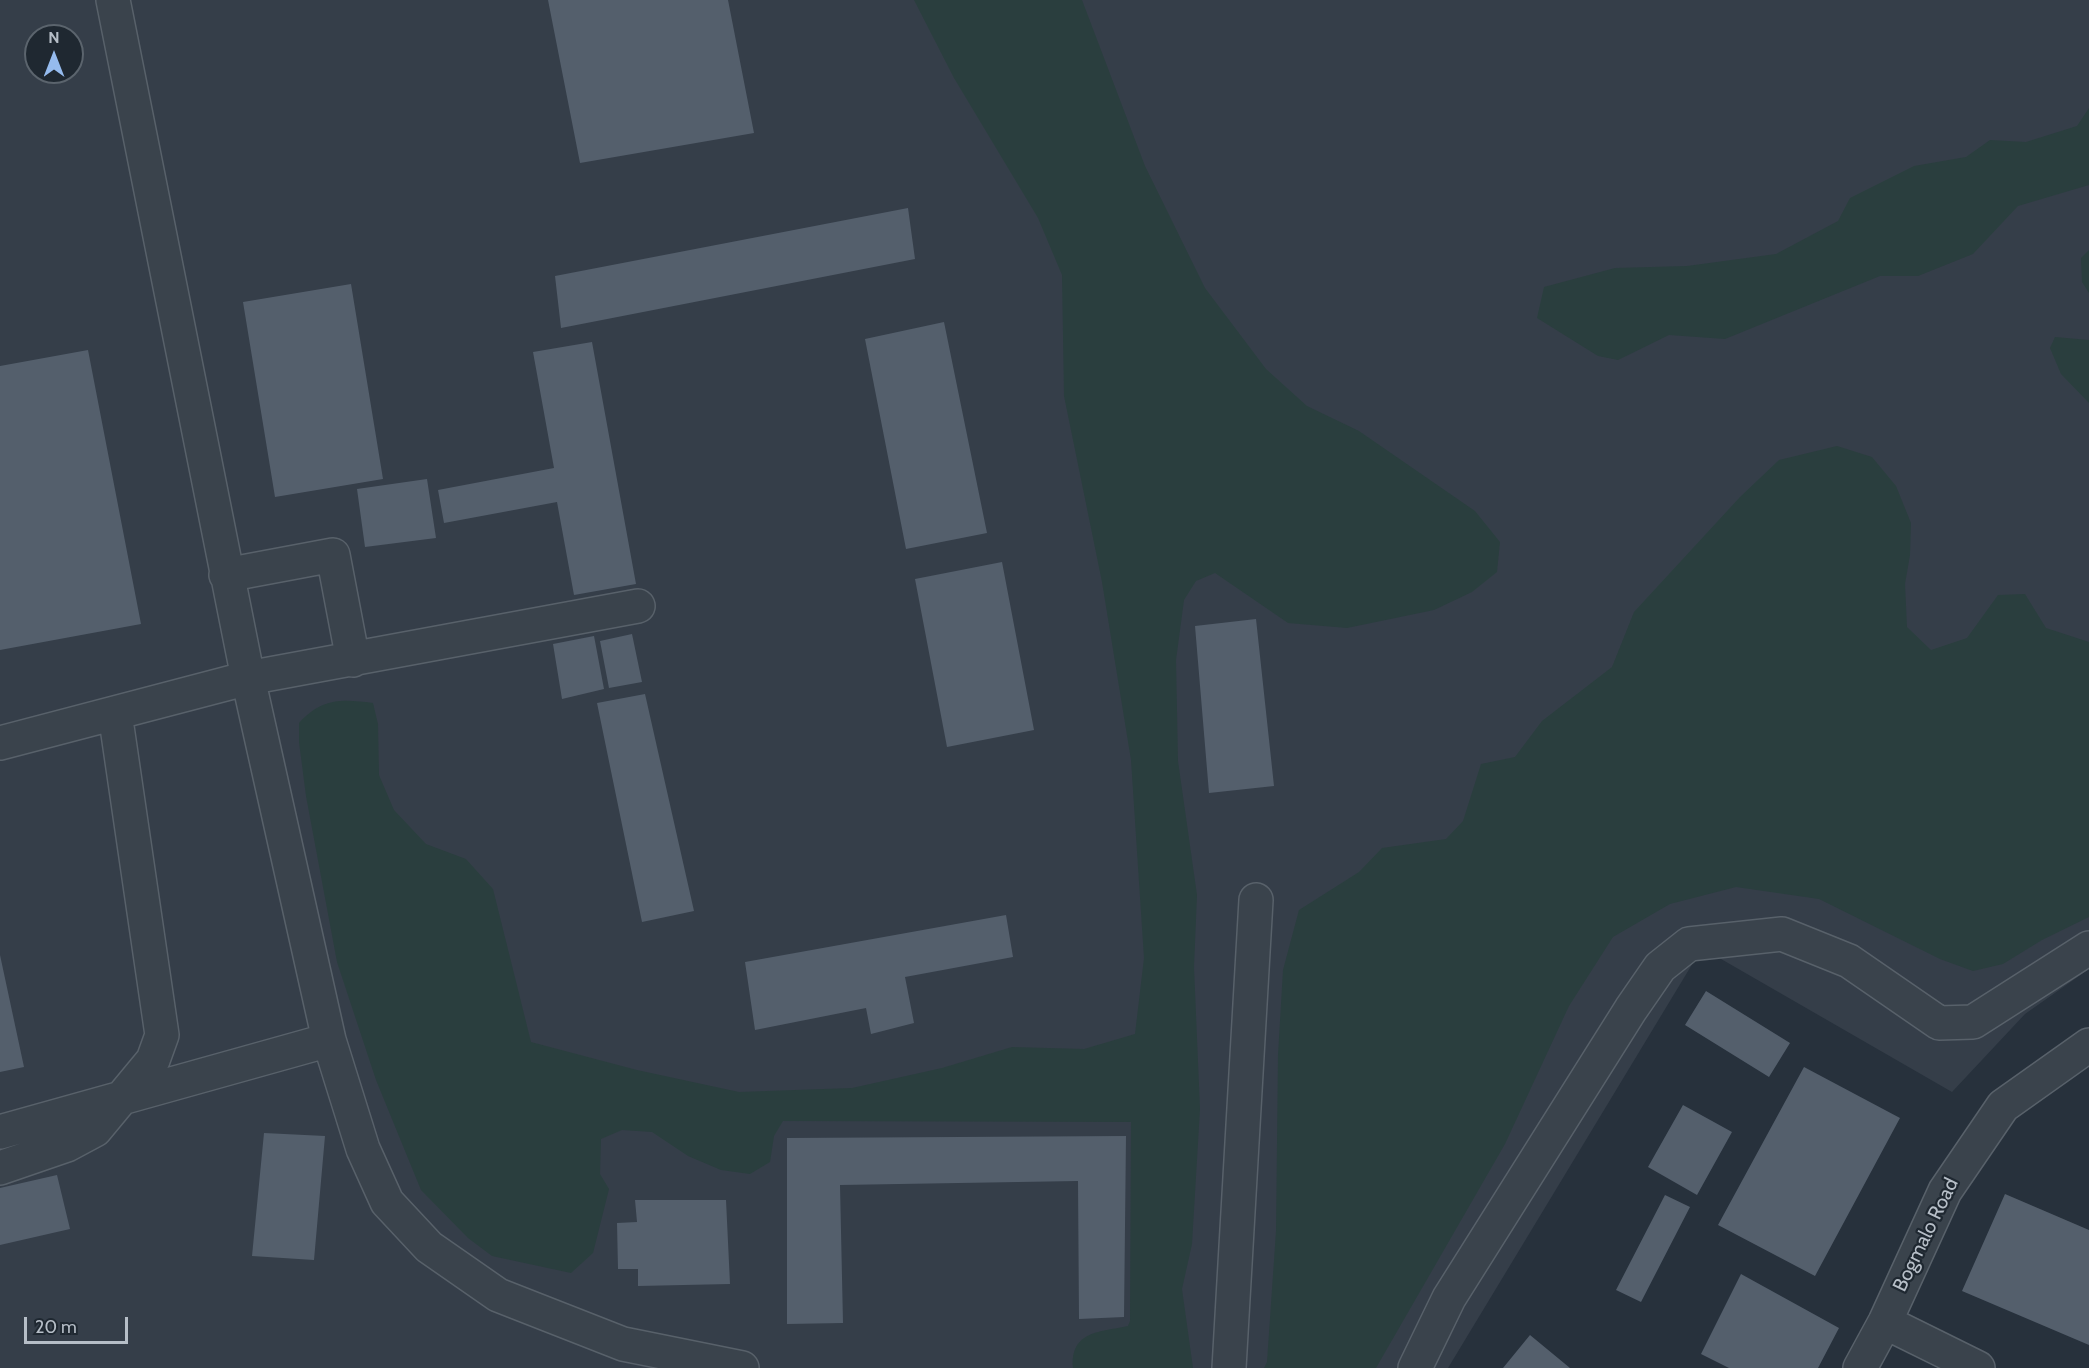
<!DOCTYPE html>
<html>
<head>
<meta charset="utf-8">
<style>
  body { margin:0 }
  #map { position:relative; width:2089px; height:1368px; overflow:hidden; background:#27313c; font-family:Cabin,sans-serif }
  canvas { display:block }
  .north { position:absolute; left:24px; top:24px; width:60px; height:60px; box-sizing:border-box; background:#1f2831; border:2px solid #5b646d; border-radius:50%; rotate:0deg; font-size:16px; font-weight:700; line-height:24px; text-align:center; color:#b6bec7 }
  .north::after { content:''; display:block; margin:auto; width:21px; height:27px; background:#95bbee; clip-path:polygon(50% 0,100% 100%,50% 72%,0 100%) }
  .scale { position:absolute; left:24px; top:1317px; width:104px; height:27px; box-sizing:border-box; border:3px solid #b6bec7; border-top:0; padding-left:8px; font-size:18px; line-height:21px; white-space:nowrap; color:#b6bec7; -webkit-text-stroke:4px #1f2831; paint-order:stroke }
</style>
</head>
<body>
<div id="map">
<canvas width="2089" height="1368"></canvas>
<div class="north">N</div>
<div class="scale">20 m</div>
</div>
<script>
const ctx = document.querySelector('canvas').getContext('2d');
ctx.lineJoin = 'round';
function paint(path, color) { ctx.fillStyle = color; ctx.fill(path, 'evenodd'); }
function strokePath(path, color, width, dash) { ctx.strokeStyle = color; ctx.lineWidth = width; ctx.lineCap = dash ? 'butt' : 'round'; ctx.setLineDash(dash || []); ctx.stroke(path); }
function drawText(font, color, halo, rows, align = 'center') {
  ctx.font = font + ' Cabin,sans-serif'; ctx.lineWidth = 4.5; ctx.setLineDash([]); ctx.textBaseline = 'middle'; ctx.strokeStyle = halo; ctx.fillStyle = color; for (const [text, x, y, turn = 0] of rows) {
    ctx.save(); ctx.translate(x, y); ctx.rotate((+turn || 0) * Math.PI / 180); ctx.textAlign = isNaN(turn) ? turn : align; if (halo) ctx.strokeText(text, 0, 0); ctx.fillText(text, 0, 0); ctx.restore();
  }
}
paint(new Path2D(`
  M 0,0 L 2089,0 L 2089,969 L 2025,1014 L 1952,1092 L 1702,948 L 1448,1368 L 0,1368 ZM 36,36 L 72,36 L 72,72 L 36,72 Z`), '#353e49');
paint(new Path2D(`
  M 914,0 L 1082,0 L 1145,166 L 1205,288 L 1266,369 L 1307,406 L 1359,431 L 1475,511 L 1500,542 L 1497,572 L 1472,592 L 1434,610 L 1347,628 L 1288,623 L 1215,573 L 1196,581 L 1184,600 L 1176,660 L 1178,761 L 1197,895 L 1194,967 L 1200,1109 L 1192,1244 L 1182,1289 L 1193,1368 L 1073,1368 C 1070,1330 1102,1332 1128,1326 L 1130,1321 L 1131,1122 L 783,1121 L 774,1136 L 770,1162 L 750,1174 L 721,1170 L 688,1156 L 652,1132 L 622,1130 L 601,1139 L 600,1174 L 609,1189 L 593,1253 L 571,1273 L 492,1256 L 468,1238 L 421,1190 L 376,1080 L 337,962 L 306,796 L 299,742 L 299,723 C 322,698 341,699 373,703 L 378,724 L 379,775 L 394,810 L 426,844 L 466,859 L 493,889 L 531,1042 L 637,1070 L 739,1092 L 852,1088 L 942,1068 L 1012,1047 L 1084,1049 L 1135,1034 L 1144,958 L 1131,760 L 1102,582 L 1064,396 L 1062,275 L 1038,218 L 954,78 Z
  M 2089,108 L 2089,185 L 2018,206 L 1973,254 L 1918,276 L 1880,276 L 1725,339 L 1669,335 L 1618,360 L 1598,356 L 1537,318 L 1544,287 L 1615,268 L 1687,266 L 1776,254 L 1838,221 L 1850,198 L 1914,166 L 1966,157 L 1990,140 L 2026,142 L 2077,126 Z
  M 2089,250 L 2089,293 L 2082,282 L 2081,258 Z
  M 2055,337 L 2089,340 L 2089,403 L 2061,374 L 2050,348 Z
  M 1837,446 L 1872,457 L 1896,486 L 1911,523 L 1910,555 L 1905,584 L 1907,627 L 1931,650 L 1967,638 L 1998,595 L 2025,594 L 2046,628 L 2089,642 L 2089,917 L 2042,940 L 2003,964 L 1973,971 L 1940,959 L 1819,899 L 1736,887 L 1670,904 L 1613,937 L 1569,1006 L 1505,1144 L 1376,1368 L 1264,1368 L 1267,1362 L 1276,1231 L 1278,1055 L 1283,970 L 1299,910 L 1359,872 L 1382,848 L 1446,839 L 1463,821 L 1481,764 L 1515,757 L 1542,721 L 1612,667 L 1634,612 L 1740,497 L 1779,460 Z`), '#2a3e3e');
paint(new Path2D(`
  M 548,0 L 728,0 L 754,133 L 580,163 Z
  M 908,208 L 915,259 L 561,328 L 555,276 Z
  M 351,284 L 383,479 L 275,497 L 243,302 Z
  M 944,322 L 987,533 L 906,549 L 865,339 Z
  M 592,342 L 636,584 L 574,595 L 557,502 L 444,523 L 438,490 L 554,468 L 533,352 Z
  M 88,350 L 141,624 L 0,650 L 0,366 Z
  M 427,479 L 436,538 L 365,547 L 357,489 Z
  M 1002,562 L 1034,730 L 947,747 L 915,579 Z
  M 1256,619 L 1274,786 L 1209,793 L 1195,626 Z
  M 632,634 L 642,682 L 609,688 L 600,641 Z
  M 594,636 L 604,689 L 562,699 L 553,644 Z
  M 645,694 L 694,911 L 642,922 L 597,703 Z
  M 1006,915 L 1013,957 L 905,977 L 914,1023 L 871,1034 L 866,1008 L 755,1030 L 745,962 Z
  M 0,955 L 24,1067 L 0,1072 Z
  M 1706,991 L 1790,1043 L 1769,1077 L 1685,1025 Z
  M 1804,1067 L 1900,1118 L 1815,1276 L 1718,1225 Z
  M 1683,1105 L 1732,1132 L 1697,1195 L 1648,1167 Z
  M 264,1133 L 325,1136 L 314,1260 L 252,1256 Z
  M 1126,1136 L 1124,1317 L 1079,1319 L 1078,1181 L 840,1185 L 843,1323 L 787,1324 L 787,1138 Z
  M 57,1175 L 70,1229 L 0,1245 L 0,1188 Z
  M 2005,1194 L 2089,1230 L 2089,1345 L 1962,1291 Z
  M 1665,1195 L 1690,1207 L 1641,1302 L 1616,1290 Z
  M 635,1200 L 726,1200 L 730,1284 L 638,1286 L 638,1269 L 618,1269 L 617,1223 L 637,1222 Z
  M 1741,1274 L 1839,1328 L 1818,1368 L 1729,1368 L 1701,1354 Z
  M 1530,1335 L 1570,1368 L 1503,1368 Z`), '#545f6c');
const minor = new Path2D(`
  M 113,0 L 248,678 L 329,1040 L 363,1149 L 387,1202 L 429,1247 L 498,1295 L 623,1344 L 742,1368
  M 226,575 L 333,555 L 353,660
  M 0,743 L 248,678 L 638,606
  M 0,1132 L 329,1040
  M 0,1168 L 67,1145 L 95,1130 L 153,1060 L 162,1035 L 115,713
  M 1885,1322 L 1978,1368
  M 1229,1368 L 1256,900
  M 1415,1368 L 1449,1298 L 1631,1009 L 1660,967 L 1689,944 L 1782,934 L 1849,961 L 1939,1023 L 1973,1022 L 2089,948
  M 1860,1368 L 1885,1322 L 1945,1191 L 2003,1106 L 2089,1045`);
strokePath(minor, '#58616a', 36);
strokePath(minor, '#3a434c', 33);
drawText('20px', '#b6bec7', '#1f2831', [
  ["Bogmalo Road",1926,1235,-64]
]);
</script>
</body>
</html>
